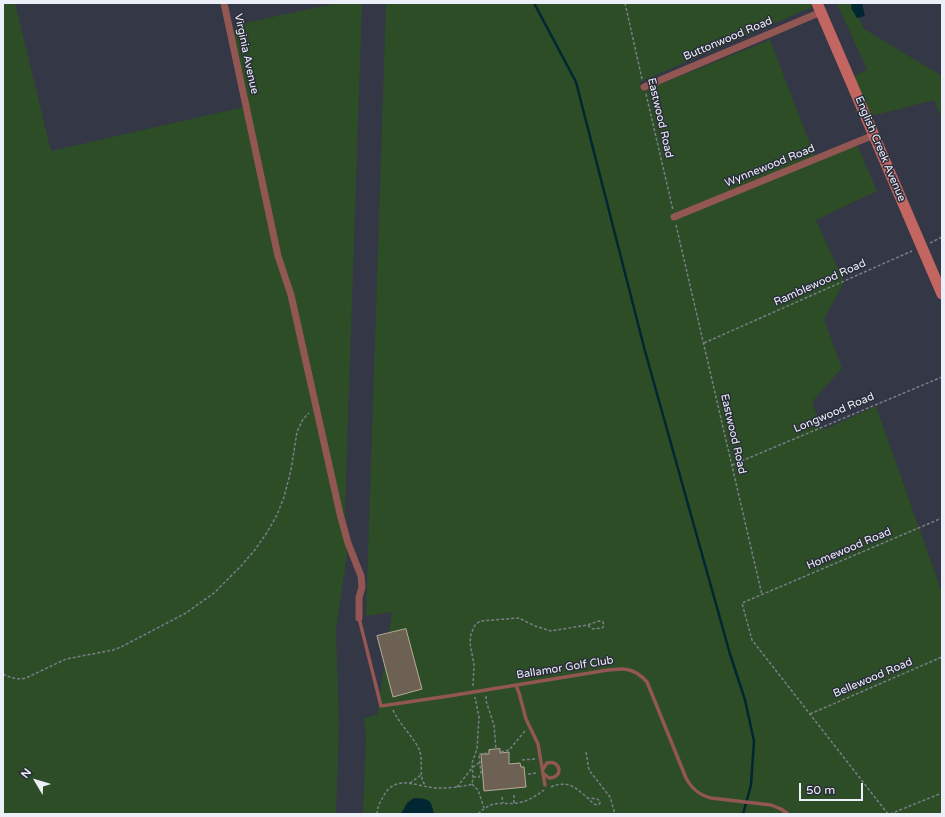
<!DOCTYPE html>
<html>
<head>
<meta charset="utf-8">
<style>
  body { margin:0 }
  #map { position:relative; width:945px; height:817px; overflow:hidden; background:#343745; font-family:"Varela Round",sans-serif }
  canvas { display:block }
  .frame { position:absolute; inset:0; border:4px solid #eceff8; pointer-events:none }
  .north { position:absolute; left:16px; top:761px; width:40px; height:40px; -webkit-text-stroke:3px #2a2d3a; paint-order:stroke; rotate:308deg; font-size:11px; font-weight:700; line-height:16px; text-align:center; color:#eceff8 }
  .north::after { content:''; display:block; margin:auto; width:14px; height:18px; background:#eceff8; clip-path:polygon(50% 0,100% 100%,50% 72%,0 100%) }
  .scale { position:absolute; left:799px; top:783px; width:64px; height:18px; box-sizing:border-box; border:2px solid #eceff8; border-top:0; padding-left:5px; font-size:12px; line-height:14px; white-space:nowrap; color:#eceff8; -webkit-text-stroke:3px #2a2d3a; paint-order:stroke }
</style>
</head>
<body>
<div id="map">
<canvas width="945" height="817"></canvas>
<div class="frame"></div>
<div class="north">N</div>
<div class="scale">50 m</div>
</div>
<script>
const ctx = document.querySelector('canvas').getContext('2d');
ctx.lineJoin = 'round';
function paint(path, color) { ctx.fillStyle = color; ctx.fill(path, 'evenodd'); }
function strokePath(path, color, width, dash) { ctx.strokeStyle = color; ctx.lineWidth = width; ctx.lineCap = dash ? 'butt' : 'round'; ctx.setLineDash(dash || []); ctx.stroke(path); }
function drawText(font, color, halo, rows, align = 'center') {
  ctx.font = font + ' "Varela Round",sans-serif'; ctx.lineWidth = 3; ctx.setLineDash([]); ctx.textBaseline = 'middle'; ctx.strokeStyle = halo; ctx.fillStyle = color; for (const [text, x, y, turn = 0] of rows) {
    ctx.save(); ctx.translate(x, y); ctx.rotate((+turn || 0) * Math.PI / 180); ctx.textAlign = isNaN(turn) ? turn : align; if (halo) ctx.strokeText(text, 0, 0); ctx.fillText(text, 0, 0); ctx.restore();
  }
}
paint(new Path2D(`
  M 3,3 L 15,3 L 51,151 L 248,106 L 232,34 L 236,25 L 337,3 L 362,3 L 345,510 L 347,556 L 336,629 L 339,726 L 336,814 L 3,814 Z
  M 386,3 L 811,3 L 812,7 L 640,82 L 643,91 L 770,40 L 816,159 L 856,142 L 877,191 L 816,220 L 844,282 L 824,319 L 842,368 L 812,402 L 823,430 L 876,406 L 942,593 L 942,814 L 363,814 L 366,735 L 364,718 L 377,715 L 392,612 L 366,616 Z
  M 837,3 L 852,3 L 864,29 L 942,76 L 942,119 L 934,100 L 872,116 L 854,76 L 867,70 Z`), '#2c4d26');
paint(new Path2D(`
  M 852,3 L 862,3 L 865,16 L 857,18 L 851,8 Z
  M 414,798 C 429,799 431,799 434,814 L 401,814 L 407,803 Z`), '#002732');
strokePath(new Path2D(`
  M 534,3 L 576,82 L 645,351 L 730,654 L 745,700 L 754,741 L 751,785 L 743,814`), '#002732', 2.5);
const building = new Path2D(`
  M 406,629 L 422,689 L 393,697 L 377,636 Z
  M 500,749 L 500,753 L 509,752 L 509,764 L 520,763 L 521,767 L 524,767 L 526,787 L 484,791 L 481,754 L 489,754 L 489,750 Z`);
paint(building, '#6d6154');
strokePath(building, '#b7aa9c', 1);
strokePath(new Path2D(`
  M 625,3 L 642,79
  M 646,94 L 673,210
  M 676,225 L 762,595
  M 930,243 L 942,237
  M 704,343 L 912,251
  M 732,465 L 942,377
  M 3,674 C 11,678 17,680 26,678 L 66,659 L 113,650 L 121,647 L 186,613 L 214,593 L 241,566 L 254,551 L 266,534 L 277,515 L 284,497 L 291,470 L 297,432 L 303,419 L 309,413
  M 473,686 L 474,665 L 470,643 L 471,634 L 475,625 L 480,621 L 519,618 L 535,626 L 551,631 L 587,625 L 599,621 L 603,622 L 604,626 L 602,628 L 593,629 L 587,625
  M 486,696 L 486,701 L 494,725 L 496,749
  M 393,710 C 400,725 412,735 419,749 C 424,761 418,776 425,785
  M 810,714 L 942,657
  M 501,752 L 509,750 L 525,731
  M 586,752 L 589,770 L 610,797 L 615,814
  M 522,760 L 535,759
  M 528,774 L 537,773
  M 473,777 L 479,777 L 481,774 L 479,754 L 489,753
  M 410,783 L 421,775
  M 472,784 L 478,790 L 484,808
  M 457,787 L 472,768 L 480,762
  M 551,787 C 571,778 580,792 594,804 L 598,805 L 600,803 L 600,801 L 597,799 L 589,798
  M 514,795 L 514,803
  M 502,797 L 503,803
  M 377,814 C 377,808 380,802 383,797 C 396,772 418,788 438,788 C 449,788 462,787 472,784 L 473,777 L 472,763 L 477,749 L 479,717 L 475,697
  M 478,814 C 495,797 502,807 522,802 C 530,800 537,795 544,790
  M 888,814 L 752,640 L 742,603 L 942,518
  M 890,814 L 942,793`), '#7b7e8a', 1.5, [3, 2]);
strokePath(new Path2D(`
  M 359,618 L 381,706 L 449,696 L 602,671 C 622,668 633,666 647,682 L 686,778 C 692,789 699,795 711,798 L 771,805 L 781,809 L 788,814
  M 516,685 L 519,693 L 526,719 L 538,744 L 545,785
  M 543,769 L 547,763 C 561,759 564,778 549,778 L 544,774`), '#925653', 3.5);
strokePath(new Path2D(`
  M 224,3 L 278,256 L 291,295 L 340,514 L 348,543 L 361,576 L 362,587 L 359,598 L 359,618
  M 644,87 L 821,12
  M 674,217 L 874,135`), '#925653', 7);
strokePath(new Path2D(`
  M 817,3 L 942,294`), '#c36561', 11);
drawText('11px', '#eceff8', '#2a2d3a', [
  ["Buttonwood Road",728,39,-23],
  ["Virginia Avenue",246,54,78],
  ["Eastwood Road",660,118,77],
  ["English Creek Avenue",880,149,67],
  ["Wynnewood Road",770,166,-22],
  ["Ramblewood Road",820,283,-24],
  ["Longwood Road",834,413,-23],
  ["Eastwood Road",733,434,77],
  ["Homewood Road",849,549,-23],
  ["Ballamor Golf Club",565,668,-9],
  ["Bellewood Road",873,678,-23]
]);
</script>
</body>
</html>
